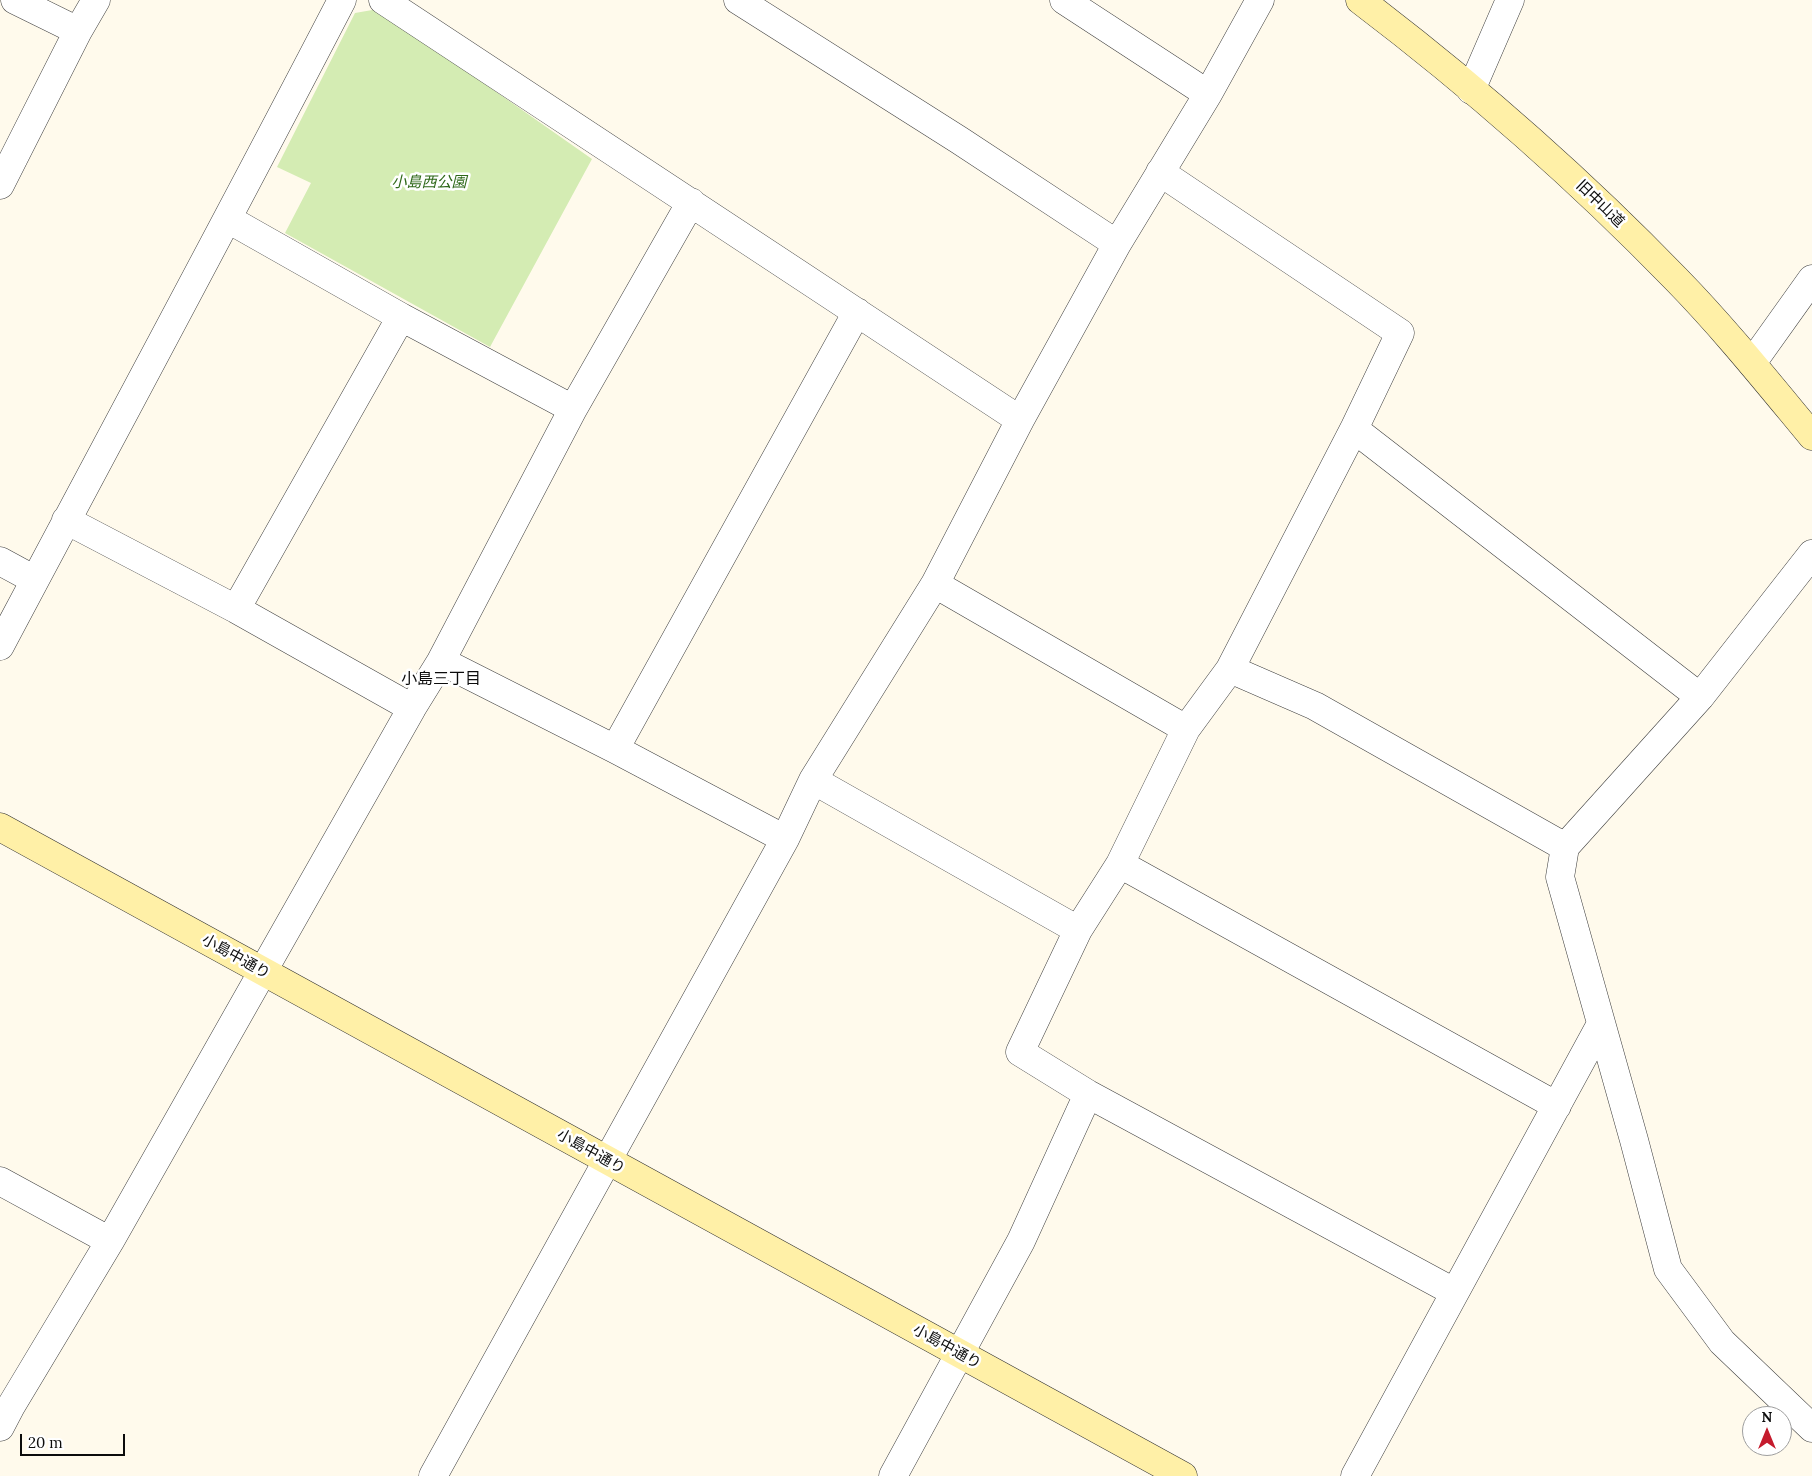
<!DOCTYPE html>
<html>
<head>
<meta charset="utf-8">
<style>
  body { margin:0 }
  #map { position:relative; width:1812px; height:1476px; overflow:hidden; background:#fffaec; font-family:Lora,serif }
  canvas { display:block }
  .north { position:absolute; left:1742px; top:1406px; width:50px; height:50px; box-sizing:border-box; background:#fff; border:1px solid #9e9e9e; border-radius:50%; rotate:0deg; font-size:14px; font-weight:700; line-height:20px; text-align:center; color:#0c0c0c }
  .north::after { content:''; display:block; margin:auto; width:18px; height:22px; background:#c51b2d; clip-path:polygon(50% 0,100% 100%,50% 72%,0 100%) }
  .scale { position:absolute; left:20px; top:1434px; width:105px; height:22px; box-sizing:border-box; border:2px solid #0c0c0c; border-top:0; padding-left:6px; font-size:15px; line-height:18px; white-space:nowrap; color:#0c0c0c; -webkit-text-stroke:4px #fff; paint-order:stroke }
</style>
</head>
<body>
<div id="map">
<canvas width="1812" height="1476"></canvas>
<div class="north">N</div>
<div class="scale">20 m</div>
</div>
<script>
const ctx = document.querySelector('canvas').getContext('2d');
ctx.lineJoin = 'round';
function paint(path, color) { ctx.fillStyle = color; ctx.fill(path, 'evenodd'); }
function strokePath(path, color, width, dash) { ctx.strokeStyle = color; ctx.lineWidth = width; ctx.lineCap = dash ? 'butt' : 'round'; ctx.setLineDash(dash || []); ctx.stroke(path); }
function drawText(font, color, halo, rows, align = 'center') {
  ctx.font = font + ' Lora,"Noto Sans JP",serif'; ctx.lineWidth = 5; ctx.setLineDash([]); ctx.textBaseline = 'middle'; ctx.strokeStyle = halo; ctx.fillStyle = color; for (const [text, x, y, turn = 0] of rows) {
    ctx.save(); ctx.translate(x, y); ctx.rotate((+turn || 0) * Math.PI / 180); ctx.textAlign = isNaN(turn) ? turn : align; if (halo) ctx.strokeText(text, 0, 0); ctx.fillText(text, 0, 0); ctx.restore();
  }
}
paint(new Path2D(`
  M 378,9 L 592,159 L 490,347 L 285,233 L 311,183 L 277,167 L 355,13 Z`), '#d4ecb3');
const street = new Path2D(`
  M 15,0 L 78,31
  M 383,0 L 1020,420
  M 738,0 L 959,140 L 1117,244
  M 1064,0 L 1208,94
  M 1471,90 L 1510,0
  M 1160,172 L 1400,333 L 1354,429 L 1230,669 L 1186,729 L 1120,864 L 1078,930 L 1020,1052 L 1088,1094 L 1454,1292
  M 0,185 L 78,31 L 96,0
  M 228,219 L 401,317 L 573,409
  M 1752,363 L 1812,279
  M 1354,429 L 1700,697
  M 66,520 L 236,609 L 412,708
  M 1812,554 L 1700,697 L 1565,847 L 1560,877 L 1634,1140 L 1668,1269 L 1722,1342 L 1812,1428
  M 0,561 L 35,580
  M 935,584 L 1186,729
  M 236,609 L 401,317
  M 0,646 C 114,431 230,216 342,0
  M 441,661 L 615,749 L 785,839
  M 1230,669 L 1315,706 L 1565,847
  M 615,749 L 857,312
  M 813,780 L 1078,930
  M 1120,864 L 1557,1106
  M 0,1181 L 110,1241
  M 0,1427 L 11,1406 L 110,1241 L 412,708 L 441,661 L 573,409 L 691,202
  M 433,1476 L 785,839 L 813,780 L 935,584 L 1020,420 L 1117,244 L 1208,94 L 1260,0
  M 893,1476 L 1021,1241 L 1088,1094
  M 1355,1476 L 1601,1024`);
const secondary = new Path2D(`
  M 1360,0 C 1472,85 1578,178 1676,279 C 1724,328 1768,383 1812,436
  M 0,827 L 1183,1476`);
strokePath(street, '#3f3f3f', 29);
strokePath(secondary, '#2e2e2e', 29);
strokePath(street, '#fff', 28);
strokePath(secondary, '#fff0a7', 28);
drawText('italic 15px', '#2e6819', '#fff', [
  ["小島西公園",429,183]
]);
drawText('15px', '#0c0c0c', '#fff', [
  ["旧中山道",1600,204,44],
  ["小島中通り",236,957,29],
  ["小島中通り",591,1152,29],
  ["小島中通り",947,1347,29]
]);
drawText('16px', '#0c0c0c', '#fff', [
  ["小島三丁目",441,679]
]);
</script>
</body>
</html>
